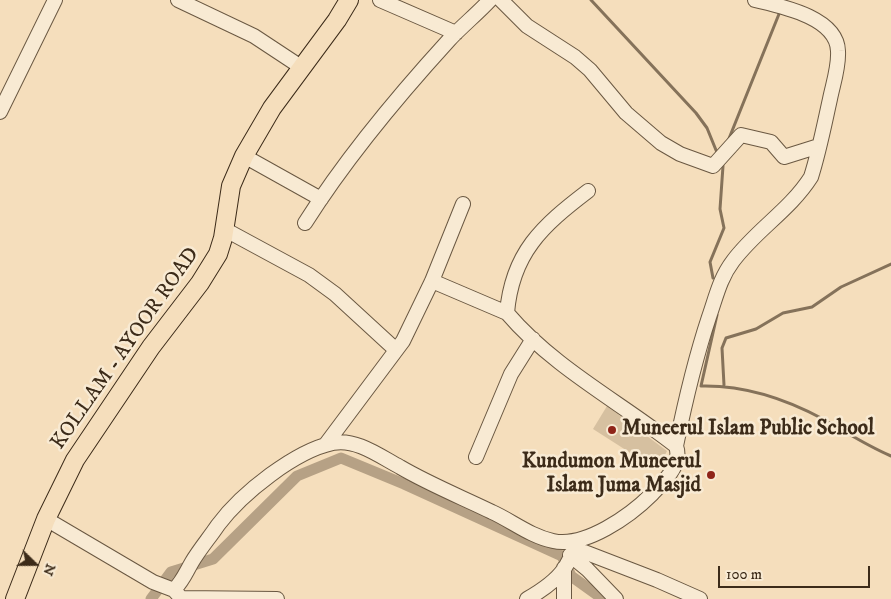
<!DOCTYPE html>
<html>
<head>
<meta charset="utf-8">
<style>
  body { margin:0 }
  #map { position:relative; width:891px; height:599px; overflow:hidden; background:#f5debc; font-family:"IM FELL DW Pica",serif }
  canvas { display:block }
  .north { position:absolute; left:10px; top:539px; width:50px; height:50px; -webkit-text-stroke:4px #f8ead3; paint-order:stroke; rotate:112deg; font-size:14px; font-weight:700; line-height:20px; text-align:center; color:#3c2b19 }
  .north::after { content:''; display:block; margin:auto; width:18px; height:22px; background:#3c2b19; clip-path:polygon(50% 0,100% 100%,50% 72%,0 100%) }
  .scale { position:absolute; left:718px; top:566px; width:152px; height:22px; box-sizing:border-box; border:2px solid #3c2b19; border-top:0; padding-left:6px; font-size:15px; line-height:18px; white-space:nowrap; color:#3c2b19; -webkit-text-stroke:4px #f8ead3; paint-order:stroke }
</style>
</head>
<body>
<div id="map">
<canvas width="891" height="599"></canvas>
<div class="north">N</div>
<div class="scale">100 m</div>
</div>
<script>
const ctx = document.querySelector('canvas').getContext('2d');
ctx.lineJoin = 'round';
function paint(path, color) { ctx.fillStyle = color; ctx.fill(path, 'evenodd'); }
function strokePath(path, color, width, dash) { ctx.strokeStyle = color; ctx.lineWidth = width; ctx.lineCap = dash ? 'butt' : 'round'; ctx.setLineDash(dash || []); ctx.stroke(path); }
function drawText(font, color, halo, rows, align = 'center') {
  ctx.font = font + ' "IM FELL DW Pica",serif'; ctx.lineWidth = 5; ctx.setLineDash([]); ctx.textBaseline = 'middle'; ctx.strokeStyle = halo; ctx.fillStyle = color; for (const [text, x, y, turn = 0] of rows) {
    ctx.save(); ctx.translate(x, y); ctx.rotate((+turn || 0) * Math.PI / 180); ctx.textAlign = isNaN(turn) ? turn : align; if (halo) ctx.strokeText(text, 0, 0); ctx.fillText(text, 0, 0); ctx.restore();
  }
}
paint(new Path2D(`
  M 607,406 L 667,451 L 657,470 L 593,429 Z`), '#d6c0a0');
strokePath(new Path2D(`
  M 591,0 L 696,113 L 707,128 L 718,155
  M 728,141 L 779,14
  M 713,278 L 710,262 L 724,228 L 720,209 L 723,166 L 722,163
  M 717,315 L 701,386 C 743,385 786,399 823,419 C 846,432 867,446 891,456
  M 724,385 L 722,348 L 726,338 L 756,329 L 783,313 L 812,307 L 841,287 L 891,264`), '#85725a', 3);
strokePath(new Path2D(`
  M 151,599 L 171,572 L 213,559 L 297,476 L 341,458 L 404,484 L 562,556 L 571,576 L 603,599`), '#b6a185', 11);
const minor = new Path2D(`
  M 178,0 L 254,36 L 301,67
  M 380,0 L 456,33
  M 501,0 L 527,26 L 575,57 L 590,70 L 626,113 L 661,143 L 680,154 L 713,166 L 741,135 L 771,142 L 784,157 L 819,146
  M 0,112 L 55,0
  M 244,156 L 321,199
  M 305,223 C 346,158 397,97 449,40 C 462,26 477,14 490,0
  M 224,229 L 309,275 L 335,294 L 396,350
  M 432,281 L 507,313
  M 326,444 L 403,341 L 432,281 L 463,204
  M 676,446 C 685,402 695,359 709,317 C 716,297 720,278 733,261 C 756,230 790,210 811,177 C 819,152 824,126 830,99 C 833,84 839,67 838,51 C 837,17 780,6 755,0
  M 476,457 L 511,374 L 533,339
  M 46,519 L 153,582 L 174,590 L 182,599
  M 574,548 L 657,580 L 700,599
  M 570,555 L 587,569 L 616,599
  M 174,590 C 184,579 185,574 192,562 C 199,550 210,537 218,525 C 242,493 295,451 333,443 C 356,438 381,457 400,467 C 429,484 461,497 492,512 C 512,521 530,536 553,541 C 585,548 630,516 652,494 C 663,482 683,465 676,446 C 620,402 554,368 507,313 C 512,253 542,226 588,191
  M 182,598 L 277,599
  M 527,599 C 541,591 555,582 564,569 C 570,560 573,550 580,541
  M 564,599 L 564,568`);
const major = new Path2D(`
  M 15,599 L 46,519 L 75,460 L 151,347 L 200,283 L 218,254 L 223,238 L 231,186 L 244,156 L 272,108 L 337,20 L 349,0`);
strokePath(minor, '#6a5842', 16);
strokePath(major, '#3c2b19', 20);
strokePath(minor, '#f8ead3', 14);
strokePath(major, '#f5debc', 18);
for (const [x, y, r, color] of [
  [612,430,5,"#8f2418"],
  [711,475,5,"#8f2418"]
]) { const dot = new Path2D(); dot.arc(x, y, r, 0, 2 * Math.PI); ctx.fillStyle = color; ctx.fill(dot); strokePath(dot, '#f8ead3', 2); }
drawText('21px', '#3c2b19', '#f8ead3', [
  ["KOLLAM - AYOOR ROAD",126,349,-55]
]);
drawText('bold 21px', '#3c2b19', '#f8ead3', [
  ["Muneerul Islam Public School",622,430],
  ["Kundumon Muneerul",701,463,"right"],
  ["Islam Juma Masjid",701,487,"right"]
], 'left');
</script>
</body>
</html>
